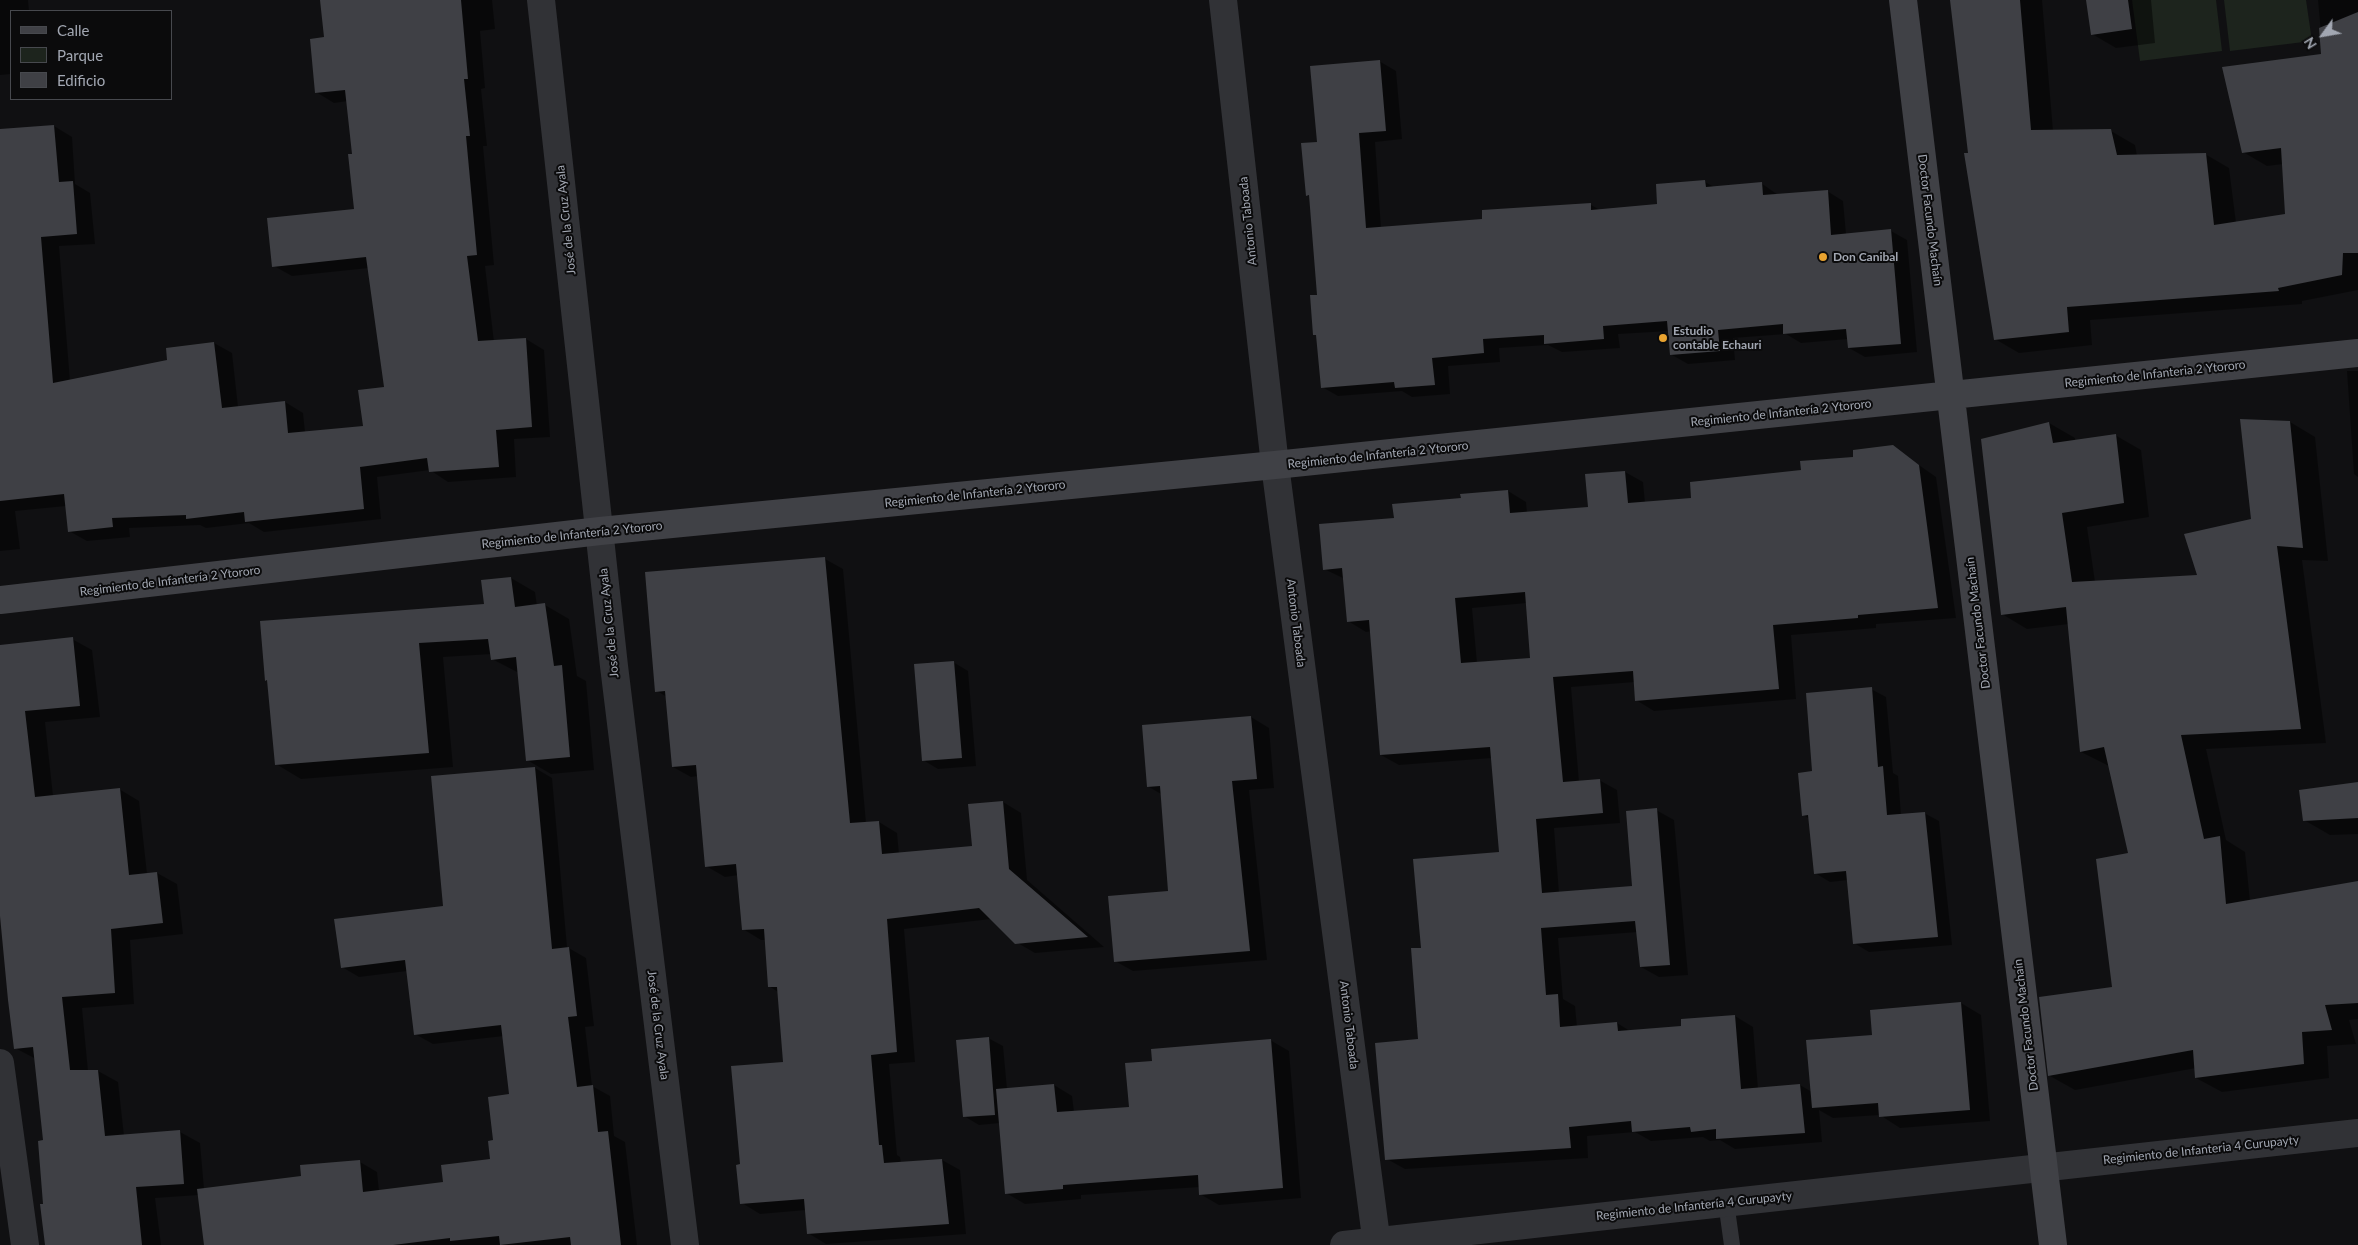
<!DOCTYPE html>
<html>
<head>
<meta charset="utf-8">
<style>
  body { margin:0 }
  #map { position:relative; width:2358px; height:1245px; overflow:hidden; background:#101012; font-family:Lato,sans-serif }
  canvas { display:block }
  .legend { position:absolute; left:10px; top:10px; width:162px; height:90px; box-sizing:border-box; background:#0b0b0c; border:1px solid #47494e; margin:0; padding:6px 9px; list-style:none; font-size:15px; color:#a2a7b2 }
  .legend li { display:flex; align-items:center; gap:10px; height:25px }
  .legend b { width:25px; border:1px solid #47494e }
  .north { position:absolute; left:2298px; top:10px; width:50px; height:50px; -webkit-text-stroke:4px #0b0b0c; paint-order:stroke; rotate:238deg; font-size:14px; font-weight:700; line-height:20px; text-align:center; color:#a2a7b2 }
  .north::after { content:''; display:block; margin:auto; width:18px; height:22px; background:#a2a7b2; clip-path:polygon(50% 0,100% 100%,50% 72%,0 100%) }
</style>
</head>
<body>
<div id="map">
<canvas width="2358" height="1245"></canvas>
<ul class="legend">
<li><b style="height:6px;background:#404146"></b>Calle</li>
<li><b style="height:14px;background:#1d241d"></b>Parque</li>
<li><b style="height:14px;background:#3f4045"></b>Edificio</li>
</ul>
<div class="north">N</div>
</div>
<script>
const ctx = document.querySelector('canvas').getContext('2d');
ctx.lineJoin = 'round';
function paint(path, color) { ctx.fillStyle = color; ctx.fill(path, 'evenodd'); }
function strokePath(path, color, width, dash) { ctx.strokeStyle = color; ctx.lineWidth = width; ctx.lineCap = dash ? 'butt' : 'round'; ctx.setLineDash(dash || []); ctx.stroke(path); }
function drawText(font, color, halo, rows, align = 'center') {
  ctx.font = font + ' Lato,sans-serif'; ctx.lineWidth = 4; ctx.setLineDash([]); ctx.textBaseline = 'middle'; ctx.strokeStyle = halo; ctx.fillStyle = color; for (const [text, x, y, turn = 0] of rows) {
    ctx.save(); ctx.translate(x, y); ctx.rotate((+turn || 0) * Math.PI / 180); ctx.textAlign = isNaN(turn) ? turn : align; if (halo) ctx.strokeText(text, 0, 0); ctx.fillText(text, 0, 0); ctx.restore();
  }
}
paint(new Path2D(`
  M 2132,0 L 2216,0 L 2222,51 L 2140,61 Z
  M 2224,0 L 2306,0 L 2312,41 L 2230,51 Z`), '#1d241d');
paint(new Path2D(`
  M 0,0 L 28,0 L 29,11 L 11,11 L 11,74 L 0,75 Z
  M 322,0 L 492,0 L 495,29 L 480,31 L 485,88 L 481,89 L 487,146 L 483,146 L 494,265 L 485,266 L 494,342 L 526,339 L 544,350 L 550,437 L 514,439 L 516,477 L 448,482 L 430,470 L 377,477 L 381,519 L 264,532 L 249,523 L 206,528 L 200,525 L 129,528 L 130,537 L 87,541 L 69,531 L 66,506 L 15,511 L 20,549 L 0,551 L 0,130 L 54,126 L 72,137 L 75,184 L 90,193 L 95,244 L 59,246 L 70,381 L 169,361 L 214,343 L 232,353 L 238,407 L 285,402 L 303,413 L 305,432 L 364,427 L 385,388 L 369,268 L 292,276 L 274,266 L 356,211 L 354,155 L 348,101 L 334,103 L 316,92 L 325,39 Z
  M 1951,0 L 2042,0 L 2053,131 L 2111,131 L 2135,145 L 2137,156 L 2205,154 L 2229,168 L 2236,223 L 2286,215 L 2283,164 L 2267,166 L 2243,152 L 2323,55 L 2318,0 L 2358,0 L 2358,290 L 2302,301 L 2302,304 L 2090,320 L 2092,345 L 2019,353 L 1995,339 Z
  M 2087,0 L 2151,0 L 2155,43 L 2116,48 L 2092,34 Z
  M 1379,61 L 1396,71 L 1402,139 L 1375,142 L 1381,228 L 1484,220 L 1591,205 L 1600,210 L 1659,205 L 1705,182 L 1714,187 L 1761,183 L 1778,195 L 1827,191 L 1843,201 L 1846,234 L 1891,231 L 1907,240 L 1917,352 L 1865,357 L 1849,348 L 1848,339 L 1801,343 L 1786,334 L 1733,338 L 1735,360 L 1688,364 L 1672,355 L 1670,331 L 1618,334 L 1620,348 L 1562,352 L 1548,345 L 1499,348 L 1500,362 L 1448,366 L 1450,394 L 1412,397 L 1402,391 L 1338,396 L 1322,387 L 1318,336 L 1314,334 L 1318,296 L 1310,196 L 1307,195 L 1318,143 Z
  M 2347,371 L 2358,371 L 2358,477 L 2354,474 Z
  M 2290,422 L 2315,437 L 2328,561 L 2302,560 L 2326,743 L 2206,749 L 2226,840 L 2245,852 L 2250,901 L 2358,882 L 2358,1019 L 2349,1020 L 2356,1044 L 2327,1046 L 2329,1078 L 2222,1092 L 2196,1078 L 2196,1068 L 2075,1090 L 2050,1076 L 2113,988 L 2130,854 L 2109,766 L 2081,752 L 2069,624 L 2027,629 L 2002,614 L 1982,440 L 2049,423 L 2075,438 L 2075,441 L 2115,435 L 2141,450 L 2149,517 L 2087,527 L 2095,582 L 2198,576 L 2253,519 Z
  M 1893,447 L 1936,477 L 1956,618 L 1876,624 L 1876,628 L 1791,635 L 1796,699 L 1654,711 L 1636,700 L 1635,682 L 1571,687 L 1579,782 L 1599,780 L 1617,790 L 1620,823 L 1554,828 L 1559,893 L 1634,888 L 1656,810 L 1674,820 L 1688,975 L 1659,977 L 1641,967 L 1638,932 L 1558,938 L 1563,999 L 1575,1006 L 1577,1027 L 1617,1023 L 1630,1031 L 1683,1027 L 1735,1016 L 1753,1027 L 1758,1089 L 1800,1085 L 1812,1092 L 1874,1036 L 1961,1003 L 1981,1015 L 1990,1121 L 1900,1128 L 1880,1115 L 1833,1118 L 1819,1110 L 1822,1142 L 1735,1149 L 1720,1140 L 1710,1141 L 1703,1137 L 1651,1141 L 1635,1132 L 1587,1136 L 1588,1158 L 1405,1169 L 1387,1159 L 1420,1040 L 1422,949 L 1501,854 L 1492,758 L 1399,765 L 1381,755 L 1372,631 L 1366,632 L 1348,621 L 1345,579 L 1324,569 L 1395,519 L 1462,499 L 1508,491 L 1526,502 L 1527,513 L 1589,508 L 1625,472 L 1643,482 L 1645,503 L 1692,499 ZM 1527,603 L 1532,659 L 1477,663 L 1472,608 Z
  M 825,559 L 843,569 L 866,823 L 879,822 L 897,833 L 899,854 L 973,847 L 1003,802 L 1021,813 L 1027,880 L 1104,947 L 1035,953 L 1016,942 L 991,919 L 904,929 L 915,1062 L 889,1064 L 897,1155 L 900,1157 L 901,1163 L 942,1160 L 960,1170 L 966,1234 L 826,1244 L 808,1233 L 806,1210 L 760,1214 L 742,1203 L 741,1166 L 784,1063 L 778,992 L 769,986 L 766,940 L 761,940 L 743,929 L 739,875 L 725,877 L 706,866 L 698,776 L 691,777 L 673,767 L 667,697 L 657,691 Z
  M 511,578 L 535,592 L 537,606 L 545,605 L 569,619 L 577,676 L 586,681 L 594,770 L 551,774 L 527,760 L 519,673 L 492,659 L 492,654 L 443,657 L 453,767 L 301,779 L 276,764 L 269,682 L 266,680 L 486,605 Z
  M 72,639 L 92,650 L 100,717 L 45,722 L 53,796 L 119,789 L 139,801 L 147,874 L 157,873 L 177,884 L 183,934 L 130,940 L 134,1004 L 82,1008 L 88,1071 L 98,1071 L 118,1082 L 124,1136 L 180,1132 L 200,1143 L 204,1189 L 302,1177 L 360,1162 L 377,1172 L 379,1191 L 445,1183 L 492,1160 L 495,1141 L 510,1095 L 504,1036 L 433,1044 L 415,1034 L 407,971 L 359,977 L 342,967 L 445,907 L 535,768 L 552,778 L 567,947 L 586,958 L 594,1026 L 585,1027 L 592,1086 L 610,1096 L 614,1136 L 625,1142 L 637,1245 L 205,1245 L 199,1195 L 155,1198 L 161,1245 L 46,1245 L 45,1142 L 36,1059 L 15,1048 L 0,910 L 0,646 Z
  M 953,662 L 968,671 L 976,766 L 938,769 L 923,760 Z
  M 1871,689 L 1886,697 L 1893,773 L 1898,776 L 1901,815 L 1924,813 L 1939,821 L 1952,945 L 1869,952 L 1854,943 L 1848,880 L 1830,882 L 1815,873 L 1810,819 L 1803,815 L 1814,773 Z
  M 1251,717 L 1269,728 L 1274,788 L 1249,790 L 1267,960 L 1133,971 L 1115,961 L 1169,892 L 1161,794 L 1149,787 L 1143,726 Z
  M 2358,783 L 2358,834 L 2330,835 L 2304,820 Z
  M 988,1038 L 1003,1046 L 1007,1089 L 1054,1085 L 1072,1096 L 1074,1112 L 1130,1108 L 1154,1062 L 1270,1040 L 1289,1051 L 1301,1198 L 1219,1205 L 1200,1194 L 1200,1187 L 1081,1195 L 1081,1199 L 1025,1204 L 1006,1193 L 1000,1123 L 979,1125 L 964,1116 Z`), '#0007');
paint(new Path2D(`
  M 320,0 L 461,0 L 468,79 L 464,79 L 470,136 L 466,136 L 477,255 L 467,256 L 478,341 L 526,338 L 532,427 L 496,430 L 499,467 L 429,472 L 427,458 L 360,467 L 364,509 L 245,522 L 244,512 L 186,519 L 186,515 L 112,518 L 113,527 L 68,532 L 64,494 L 0,501 L 0,129 L 54,125 L 59,182 L 73,181 L 77,234 L 41,237 L 53,383 L 167,360 L 166,348 L 214,342 L 222,408 L 285,401 L 288,433 L 363,426 L 358,390 L 384,387 L 366,257 L 272,267 L 267,218 L 354,209 L 348,154 L 352,154 L 345,90 L 315,93 L 310,39 L 324,37 Z
  M 1950,0 L 2020,0 L 2031,130 L 2111,129 L 2117,155 L 2206,153 L 2214,225 L 2285,214 L 2281,148 L 2242,153 L 2222,67 L 2321,54 L 2319,28 L 2358,12 L 2358,253 L 2343,253 L 2342,275 L 2278,288 L 2279,291 L 2067,307 L 2069,332 L 1994,340 L 1964,153 L 1968,153 Z
  M 2086,0 L 2128,0 L 2132,29 L 2091,35 Z
  M 1380,60 L 1386,131 L 1359,133 L 1366,228 L 1482,219 L 1482,210 L 1591,203 L 1591,210 L 1657,204 L 1656,184 L 1705,180 L 1706,187 L 1762,182 L 1763,195 L 1828,190 L 1831,235 L 1891,229 L 1901,344 L 1848,348 L 1846,329 L 1783,334 L 1783,324 L 1718,330 L 1720,351 L 1670,355 L 1667,321 L 1603,326 L 1604,339 L 1544,344 L 1544,335 L 1483,339 L 1484,353 L 1432,358 L 1435,385 L 1395,388 L 1394,382 L 1321,388 L 1316,335 L 1313,335 L 1310,295 L 1317,295 L 1309,195 L 1306,196 L 1301,143 L 1317,142 L 1310,66 Z
  M 2240,419 L 2290,421 L 2303,548 L 2277,546 L 2301,729 L 2181,735 L 2204,839 L 2220,836 L 2226,904 L 2358,881 L 2358,1003 L 2325,1005 L 2332,1030 L 2302,1032 L 2304,1064 L 2195,1078 L 2193,1050 L 2048,1076 L 2039,997 L 2112,987 L 2096,859 L 2128,853 L 2104,747 L 2080,752 L 2066,607 L 2001,615 L 1981,439 L 2049,422 L 2053,443 L 2116,434 L 2124,503 L 2062,513 L 2072,582 L 2197,575 L 2184,534 L 2251,519 Z
  M 1893,445 L 1919,465 L 1938,608 L 1858,615 L 1858,618 L 1773,625 L 1779,689 L 1635,701 L 1633,671 L 1553,677 L 1563,782 L 1600,779 L 1603,813 L 1536,819 L 1542,893 L 1632,886 L 1626,811 L 1657,808 L 1670,965 L 1640,967 L 1635,921 L 1541,928 L 1546,995 L 1558,994 L 1560,1027 L 1617,1022 L 1618,1031 L 1681,1026 L 1681,1019 L 1735,1015 L 1741,1089 L 1800,1084 L 1805,1133 L 1716,1139 L 1716,1129 L 1691,1132 L 1690,1127 L 1632,1132 L 1631,1121 L 1569,1127 L 1571,1148 L 1385,1160 L 1375,1043 L 1418,1039 L 1411,948 L 1421,948 L 1413,859 L 1499,852 L 1490,747 L 1380,755 L 1369,620 L 1347,622 L 1342,568 L 1323,570 L 1319,524 L 1394,518 L 1392,504 L 1461,498 L 1460,494 L 1508,490 L 1510,513 L 1588,507 L 1585,474 L 1625,471 L 1628,503 L 1691,498 L 1690,482 L 1801,470 L 1800,461 L 1853,457 L 1853,450 ZM 1525,592 L 1530,658 L 1461,663 L 1455,598 Z
  M 825,557 L 850,823 L 879,821 L 882,854 L 972,846 L 968,804 L 1003,801 L 1009,869 L 1088,937 L 1015,944 L 979,908 L 887,919 L 897,1052 L 871,1055 L 879,1145 L 882,1145 L 884,1163 L 942,1159 L 949,1224 L 807,1234 L 804,1199 L 740,1204 L 736,1165 L 740,1164 L 731,1066 L 783,1062 L 777,987 L 768,987 L 764,929 L 742,930 L 736,864 L 705,867 L 696,765 L 672,767 L 665,691 L 655,692 L 645,572 Z
  M 511,577 L 515,607 L 545,603 L 554,666 L 562,665 L 570,757 L 526,761 L 516,657 L 491,660 L 488,639 L 419,643 L 429,753 L 275,765 L 267,680 L 265,681 L 260,621 L 484,604 L 481,580 Z
  M 73,637 L 80,706 L 25,711 L 35,797 L 120,788 L 129,875 L 157,872 L 163,923 L 111,929 L 115,993 L 62,997 L 70,1070 L 98,1070 L 105,1136 L 180,1130 L 184,1184 L 136,1187 L 142,1245 L 45,1245 L 40,1204 L 43,1204 L 38,1141 L 43,1140 L 33,1047 L 14,1049 L 8,1000 L 0,916 L 0,645 Z
  M 954,661 L 962,758 L 922,761 L 914,664 Z
  M 1872,687 L 1878,767 L 1883,766 L 1887,815 L 1925,812 L 1938,937 L 1853,944 L 1846,871 L 1814,874 L 1808,815 L 1802,816 L 1798,773 L 1812,771 L 1806,693 Z
  M 1251,716 L 1257,779 L 1232,781 L 1250,951 L 1114,962 L 1108,896 L 1168,891 L 1160,786 L 1147,787 L 1142,725 Z
  M 535,767 L 552,949 L 569,947 L 577,1016 L 568,1017 L 577,1087 L 593,1085 L 598,1132 L 608,1131 L 621,1245 L 571,1245 L 570,1237 L 500,1245 L 499,1236 L 450,1241 L 450,1238 L 393,1245 L 204,1245 L 197,1189 L 301,1176 L 300,1165 L 360,1160 L 363,1192 L 443,1182 L 441,1165 L 490,1159 L 488,1141 L 493,1140 L 488,1097 L 509,1094 L 501,1025 L 414,1035 L 405,960 L 341,968 L 334,919 L 443,906 L 431,776 Z
  M 2358,782 L 2358,818 L 2303,821 L 2299,790 Z
  M 1961,1002 L 1970,1110 L 1879,1117 L 1878,1103 L 1812,1108 L 1806,1040 L 1872,1035 L 1870,1010 Z
  M 989,1037 L 995,1115 L 963,1117 L 956,1040 Z
  M 1271,1039 L 1283,1188 L 1199,1195 L 1198,1175 L 1063,1185 L 1063,1189 L 1005,1194 L 996,1089 L 1054,1084 L 1057,1112 L 1129,1107 L 1125,1063 L 1152,1061 L 1151,1049 Z`), '#3f4045');
strokePath(new Path2D(`
  M 1726,1202 L 1732,1245`), '#313236', 16);
strokePath(new Path2D(`
  M 541,0 L 614,666 L 685,1245
  M 1223,0 L 1275,465 L 1377,1245
  M 0,1063 L 25,1245
  M 1344,1245 L 2358,1133`), '#313236', 28);
strokePath(new Path2D(`
  M 1903,0 L 2053,1245
  M 0,600 L 600,531 L 1275,465 L 2358,353`), '#404146', 28);
for (const [x, y, r, color] of [
  [1823,257,5,"#e9a330"],
  [1663,338,5,"#e9a330"]
]) { const dot = new Path2D(); dot.arc(x, y, r, 0, 2 * Math.PI); ctx.fillStyle = color; ctx.fill(dot); strokePath(dot, '#0b0b0c', 2); }
drawText('12px', '#a2a7b2', '#0b0b0c', [
  ["José de la Cruz Ayala",566,220,-96],
  ["Doctor Facundo Machaín",1930,220,83],
  ["Antonio Taboada",1248,221,-96],
  ["Regimiento de Infanteria 2 Ytororo",2155,374,-6],
  ["Regimiento de Infantería 2 Ytororo",1781,413,-6],
  ["Regimiento de Infantería 2 Ytororo",1378,455,-6],
  ["Regimiento de Infantería 2 Ytororo",975,494,-6],
  ["Regimiento de Infantería 2 Ytororo",572,535,-6],
  ["Regimiento de Infantería 2 Ytororo",170,581,-7],
  ["José de la Cruz Ayala",609,623,-96],
  ["Antonio Taboada",1296,623,83],
  ["Doctor Facundo Machaín",1978,623,-97],
  ["José de la Cruz Ayala",658,1025,83],
  ["Antonio Taboada",1349,1025,83],
  ["Doctor Facundo Machaín",2026,1025,-97],
  ["Regimiento de Infanteria 4 Curupayty",2201,1150,-6],
  ["Regimiento de Infantería 4 Curupayty",1694,1206,-6]
]);
drawText('bold 12px', '#a2a7b2', '#0b0b0c', [
  ["Don Canibal",1833,257],
  ["Estudio",1673,331],
  ["contable Echauri",1673,345]
], 'left');
</script>
</body>
</html>
